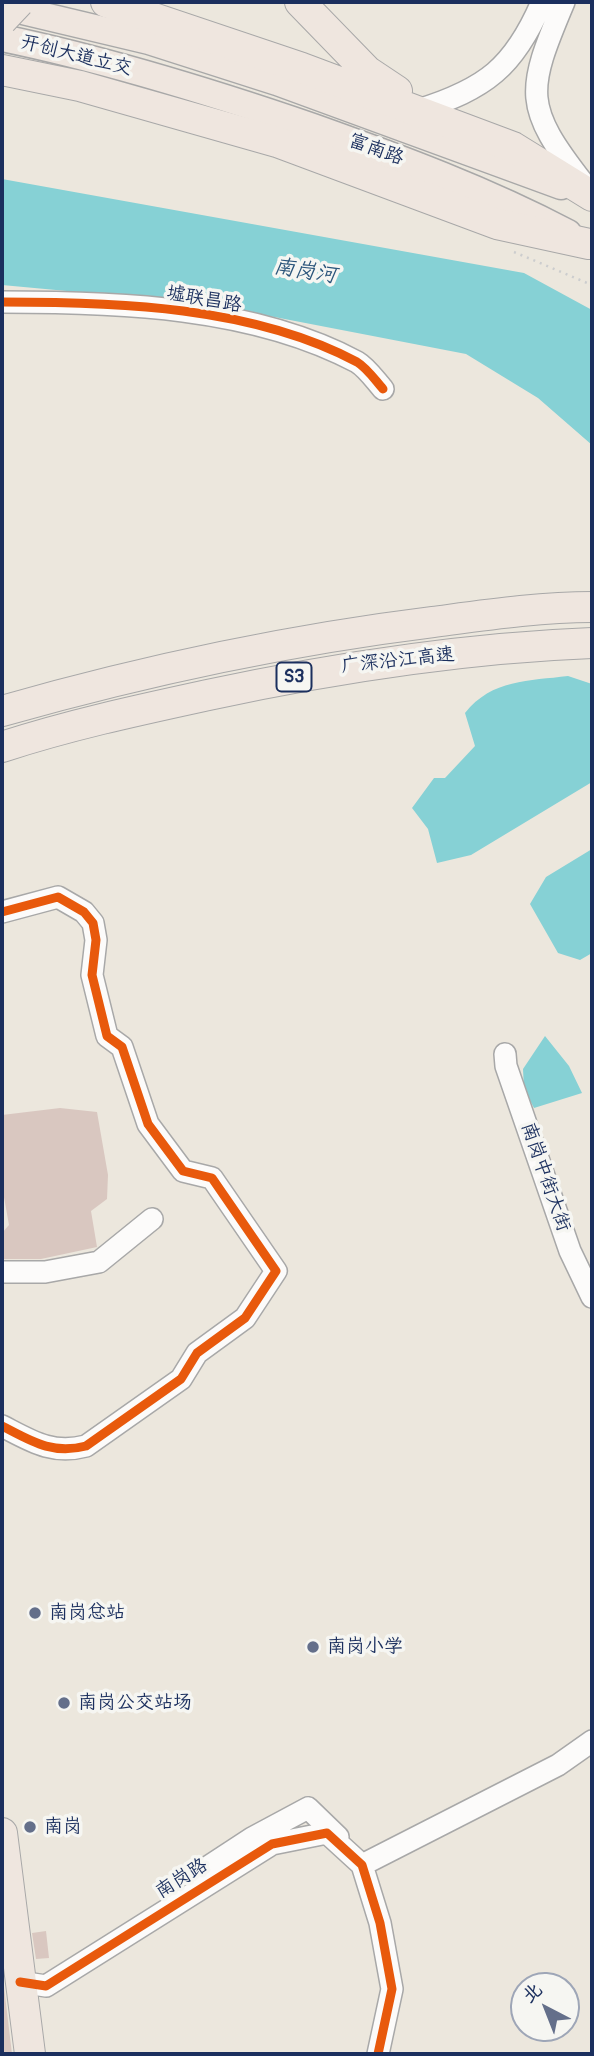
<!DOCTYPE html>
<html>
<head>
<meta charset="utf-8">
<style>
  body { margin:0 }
  #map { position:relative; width:594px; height:2056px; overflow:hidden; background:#ece7dd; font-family:Pangolin,"LXGW WenKai TC",sans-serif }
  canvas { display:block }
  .frame { position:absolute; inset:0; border:4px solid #1b2f5e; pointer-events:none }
  .north { position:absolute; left:510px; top:1972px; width:70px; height:70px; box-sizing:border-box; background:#f6f6f2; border:2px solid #9ea6b7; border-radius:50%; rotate:318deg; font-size:19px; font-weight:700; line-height:28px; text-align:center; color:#1b2f5e }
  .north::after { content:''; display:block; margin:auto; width:24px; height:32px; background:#646f8a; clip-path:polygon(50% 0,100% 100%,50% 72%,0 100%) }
</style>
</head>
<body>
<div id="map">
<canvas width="594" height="2056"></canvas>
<div class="frame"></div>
<div class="north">北</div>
</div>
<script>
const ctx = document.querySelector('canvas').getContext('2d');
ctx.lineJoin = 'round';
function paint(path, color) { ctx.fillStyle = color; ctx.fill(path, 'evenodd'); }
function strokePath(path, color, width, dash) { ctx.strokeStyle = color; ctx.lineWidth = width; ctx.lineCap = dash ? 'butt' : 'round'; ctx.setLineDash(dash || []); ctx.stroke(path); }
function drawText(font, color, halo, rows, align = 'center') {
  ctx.font = font + ' Pangolin,"LXGW WenKai TC",sans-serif'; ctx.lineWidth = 7; ctx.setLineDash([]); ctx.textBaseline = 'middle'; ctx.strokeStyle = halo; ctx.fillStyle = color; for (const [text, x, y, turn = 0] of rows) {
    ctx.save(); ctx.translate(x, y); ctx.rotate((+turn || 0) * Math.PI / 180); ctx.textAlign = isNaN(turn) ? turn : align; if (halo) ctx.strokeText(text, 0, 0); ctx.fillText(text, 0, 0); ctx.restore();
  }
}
paint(new Path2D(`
  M 2,179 L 524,273 L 592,310 L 592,445 L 538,398 L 466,354 L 207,304 L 2,285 Z
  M 568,676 L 592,684 L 592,782 L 471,855 L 437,863 L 428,829 L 412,808 L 434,778 L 445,778 L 475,746 L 465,713 C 492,679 529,681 568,676 Z
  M 592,849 L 592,953 L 580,960 L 558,953 L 530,904 L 546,877 Z
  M 545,1036 L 569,1066 L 582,1093 L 534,1108 L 524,1089 L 523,1069 Z`), '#86d1d5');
paint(new Path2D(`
  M 60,1108 L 97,1112 L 108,1175 L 107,1199 L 91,1211 L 97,1247 L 41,1259 L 3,1259 L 2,1233 L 9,1225 L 2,1186 L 2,1115 Z
  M 46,1931 L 49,1958 L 36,1959 L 32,1933 Z
  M 2,1970 L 12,2054 L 2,2054 Z`), '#d9c7c0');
const minor = new Path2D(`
  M 564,2 C 526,92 523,106 584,184
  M 418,110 C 486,89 514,67 542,2
  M 2,302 C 117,302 252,306 357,362 C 367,368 375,380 383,389
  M 2,912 L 58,897 L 84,912 L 93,923 L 96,940 L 92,975 L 107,1036 L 122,1047 L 148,1124 L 183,1171 L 212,1178 L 276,1271 L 245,1318 L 197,1353 L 181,1379 L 86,1446 C 52,1455 31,1441 2,1426
  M 505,1054 L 506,1066 L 570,1251 L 592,1297
  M 2,1272 L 45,1272 L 99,1262 L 152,1219
  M 362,1865 L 558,1765 L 592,1741
  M 197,1874 L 252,1838 L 308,1808 L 338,1837
  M 20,1982 L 46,1986 L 272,1844 L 327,1833 L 362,1865 L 380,1923 L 392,1989 L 378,2054`);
const major = new Path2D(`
  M 2,6 L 149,41 L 277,82 L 561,186
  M 2,38 C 108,60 211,92 313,127 C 400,158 486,190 568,233`);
const highway = new Path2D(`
  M 106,2 L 302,68 L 513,147 L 592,196
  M 300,2 L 367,71 L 397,91
  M 2,70 L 80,86 L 277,142 L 497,224 L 589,244
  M 2,711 C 143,671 287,640 433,622 C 486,615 540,607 592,607
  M 2,747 C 69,725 139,710 208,695 C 334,668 463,648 592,643
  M 2,1833 L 30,2054`);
strokePath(minor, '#a8a8a8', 24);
strokePath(major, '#a8a8a8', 29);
strokePath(highway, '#a8a8a8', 32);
strokePath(new Path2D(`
  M 514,252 L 592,285`), '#cccdce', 2.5, [2, 5]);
strokePath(minor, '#fcfbfa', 21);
strokePath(major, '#efe6df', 26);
strokePath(highway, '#efe6df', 30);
const highwayBridge = new Path2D(`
  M 2,20 L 19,2`);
strokePath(highwayBridge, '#a8a8a8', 32, []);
strokePath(highwayBridge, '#efe6df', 30);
strokePath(new Path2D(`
  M 2,302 C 117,302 252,306 357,362 C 367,368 375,380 383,389
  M 2,912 L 58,897 L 84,912 L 93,923 L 96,940 L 92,975 L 107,1036 L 122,1047 L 148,1124 L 183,1171 L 212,1178 L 276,1271 L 245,1318 L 197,1353 L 181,1379 L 86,1446 C 52,1455 31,1441 2,1426
  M 20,1982 L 46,1986 L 272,1844 L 327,1833 L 362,1865 L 380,1923 L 392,1989 L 378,2054`), '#e8590c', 9);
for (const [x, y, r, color] of [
  [35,1613,7,"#646f8a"],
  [313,1647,7,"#646f8a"],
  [64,1703,7,"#646f8a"],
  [30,1827,7,"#646f8a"]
]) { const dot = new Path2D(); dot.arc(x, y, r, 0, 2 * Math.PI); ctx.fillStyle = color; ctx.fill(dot); strokePath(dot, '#f6f6f2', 2.5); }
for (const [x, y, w] of [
  [294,677,35]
]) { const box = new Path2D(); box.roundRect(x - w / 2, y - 14.5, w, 29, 5); ctx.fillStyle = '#f6f6f2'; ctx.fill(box); strokePath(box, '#1b2f5e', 2); }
drawText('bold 18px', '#1b2f5e', null, [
  ["S3",294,677]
]);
drawText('19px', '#1b2f5e', '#f6f6f2', [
  ["开创大道立交",76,56,14],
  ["富南路",376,150,20],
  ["墟联昌路",204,300,10],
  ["广深沿江高速",398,661,-6],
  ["南岗中街大街",545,1177,71],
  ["南岗路",182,1879,-32]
]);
drawText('19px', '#1b2f5e', '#f6f6f2', [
  ["南岗总站",49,1613],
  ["南岗小学",327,1647],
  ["南岗公交站场",78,1703],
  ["南岗",44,1827]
], 'left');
drawText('italic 21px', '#2b557b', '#f6f6f2', [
  ["南岗河",305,272,9]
]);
</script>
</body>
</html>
